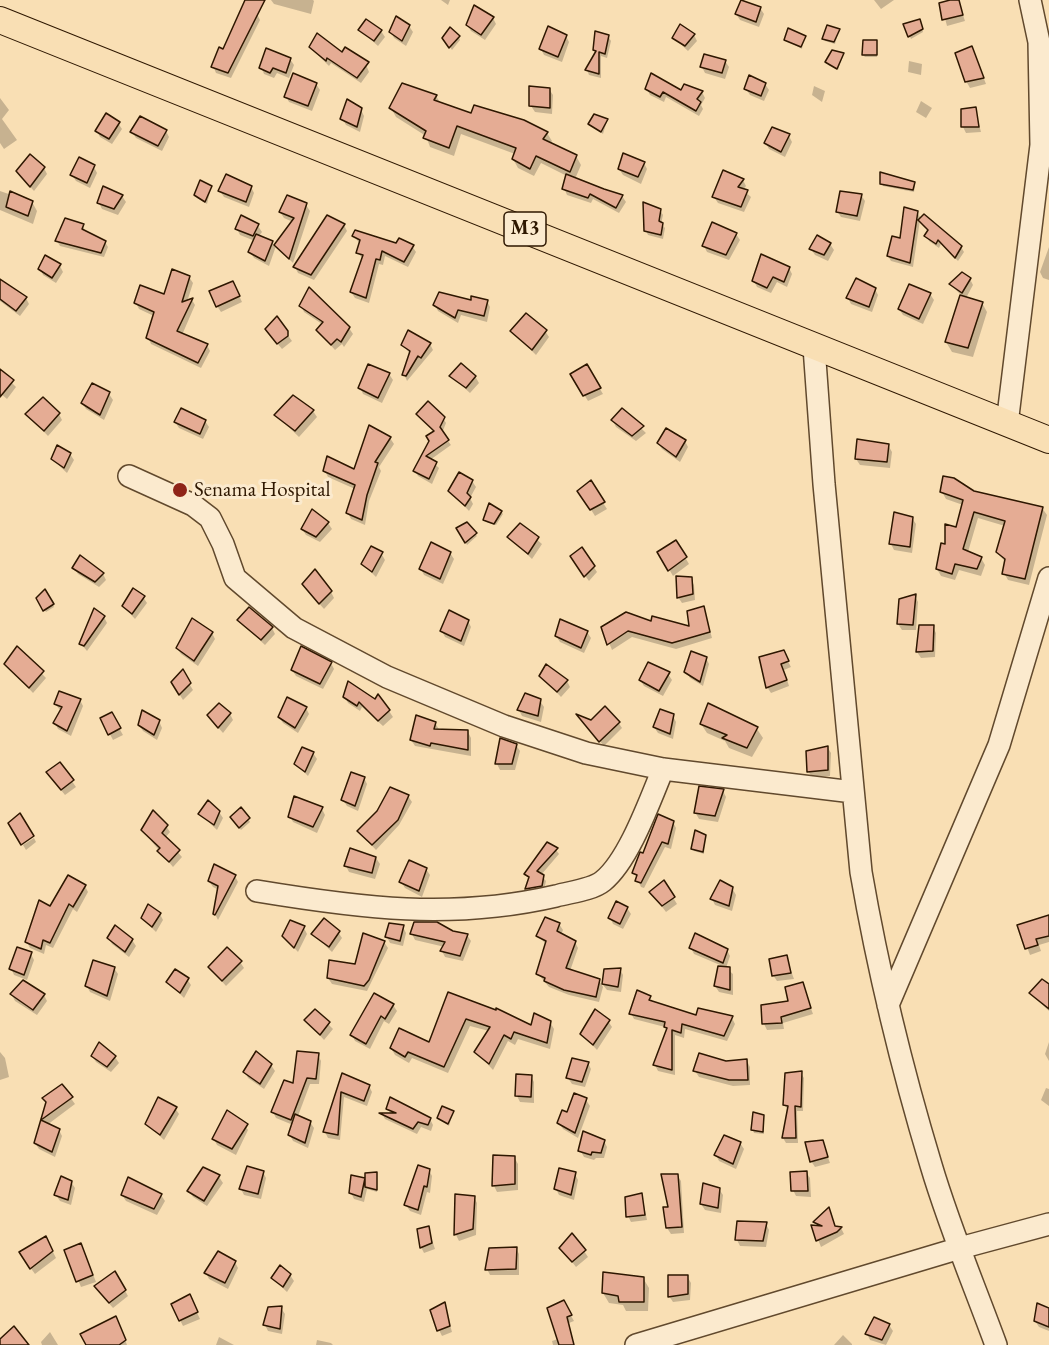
<!DOCTYPE html>
<html>
<head>
<meta charset="utf-8">
<style>
  body { margin:0 }
  canvas { display:block; background:#f9dfb4 }
</style>
</head>
<body>
<canvas width="1049" height="1345"></canvas>
<script>
const ctx = document.querySelector('canvas').getContext('2d');
ctx.lineJoin = 'round';
function paint(path, color) { ctx.fillStyle = color; ctx.fill(path, 'evenodd'); }
function strokePath(path, color, width, dash) { ctx.strokeStyle = color; ctx.lineWidth = width; ctx.lineCap = dash ? 'butt' : 'round'; ctx.setLineDash(dash || []); ctx.stroke(path); }
function drawText(font, color, halo, rows, align = 'center') {
  ctx.font = font + ' "EB Garamond",serif'; ctx.lineWidth = 6; ctx.setLineDash([]); ctx.textBaseline = 'middle'; ctx.strokeStyle = halo; ctx.fillStyle = color; for (const [text, x, y, turn = 0] of rows) {
    ctx.save(); ctx.translate(x, y); ctx.rotate((+turn || 0) * Math.PI / 180); ctx.textAlign = isNaN(turn) ? turn : align; if (halo) ctx.strokeText(text, 0, 0); ctx.fillText(text, 0, 0); ctx.restore();
  }
}
paint(new Path2D(`
  M 271,0 L 313,0 L 314,1 L 311,14 L 274,4 Z
  M 441,0 L 450,0 L 448,5 Z
  M 743,0 L 760,8 L 764,14 L 759,27 L 740,20 L 736,14 Z
  M 874,0 L 894,0 L 881,9 Z
  M 958,0 L 965,21 L 947,26 L 941,4 Z
  M 257,14 L 260,20 L 231,78 L 216,73 L 213,66 Z
  M 493,18 L 496,24 L 485,40 L 471,31 L 467,25 Z
  M 366,22 L 381,31 L 385,37 L 378,46 L 360,30 Z
  M 920,23 L 923,32 L 911,39 L 905,25 Z
  M 409,26 L 413,32 L 406,46 L 394,38 L 391,32 Z
  M 839,30 L 835,44 L 825,41 L 824,39 Z
  M 694,35 L 697,41 L 688,51 L 674,38 Z
  M 566,36 L 569,42 L 562,62 L 544,55 L 541,49 Z
  M 608,36 L 611,41 L 607,58 L 601,56 L 601,78 L 589,75 L 587,70 L 596,53 L 594,50 Z
  M 459,37 L 460,40 L 452,50 L 444,38 Z
  M 804,37 L 802,49 L 786,40 Z
  M 876,42 L 877,57 L 865,57 L 863,55 Z
  M 310,47 L 365,62 L 369,72 L 361,83 L 331,63 L 329,66 Z
  M 972,48 L 986,84 L 970,88 L 966,81 Z
  M 843,54 L 838,70 L 828,65 L 827,62 Z
  M 290,59 L 294,65 L 289,78 L 277,73 L 274,78 L 264,74 L 261,67 Z
  M 725,61 L 729,67 L 725,79 L 705,73 L 702,67 Z
  M 909,61 L 922,64 L 921,75 L 908,72 Z
  M 316,84 L 320,90 L 312,111 L 289,102 L 286,96 Z
  M 765,84 L 769,90 L 764,101 L 750,95 L 746,89 Z
  M 814,86 L 825,91 L 822,102 L 812,95 Z
  M 549,89 L 553,95 L 552,114 L 535,112 L 531,106 Z
  M 647,89 L 702,92 L 705,98 L 701,105 L 703,109 L 699,116 L 666,97 L 664,102 L 650,95 Z
  M 436,96 L 441,104 L 471,115 L 547,133 L 552,141 L 550,144 L 576,156 L 581,165 L 575,179 L 622,196 L 626,202 L 619,213 L 593,199 L 591,203 L 567,195 L 564,188 L 567,176 L 541,163 L 534,176 L 518,168 L 513,159 L 515,154 L 461,134 L 454,156 L 430,147 L 426,136 L 396,117 L 391,108 Z
  M 0,98 L 9,110 L 2,119 L 17,140 L 4,149 L 0,143 Z
  M 921,101 L 932,108 L 926,118 L 916,112 Z
  M 975,109 L 981,132 L 966,133 L 963,127 Z
  M 361,110 L 364,116 L 360,132 L 346,125 L 342,118 Z
  M 607,121 L 603,134 L 590,124 Z
  M 118,123 L 122,129 L 112,144 L 100,137 L 97,131 Z
  M 166,131 L 169,137 L 162,151 L 136,138 L 132,132 Z
  M 789,136 L 792,142 L 785,157 L 769,149 L 765,142 Z
  M 644,163 L 647,169 L 641,184 L 623,175 L 619,169 Z
  M 94,167 L 97,173 L 90,188 L 76,181 L 72,175 Z
  M 44,168 L 47,174 L 34,191 L 21,177 Z
  M 743,180 L 746,186 L 743,190 L 751,197 L 744,212 L 718,203 L 714,197 Z
  M 882,183 L 914,183 L 915,186 L 914,192 L 883,186 Z
  M 211,187 L 207,204 L 197,198 L 196,195 Z
  M 251,187 L 254,193 L 249,207 L 224,197 L 220,191 Z
  M 0,191 L 32,202 L 37,211 L 33,224 L 0,210 Z
  M 861,195 L 865,201 L 860,221 L 841,217 L 837,211 Z
  M 122,196 L 126,202 L 118,215 L 102,209 L 99,203 Z
  M 306,205 L 310,211 L 293,263 L 276,246 L 269,266 L 254,258 L 250,252 L 255,241 L 240,235 L 237,229 L 258,226 L 262,232 L 259,236 L 272,242 L 275,247 L 293,222 L 284,218 L 280,212 Z
  M 660,210 L 663,215 L 661,224 L 665,228 L 663,239 L 648,235 L 646,231 Z
  M 917,212 L 921,219 L 961,247 L 964,252 L 958,261 L 941,244 L 939,248 L 929,241 L 926,236 L 929,231 L 920,220 L 913,267 L 891,261 L 888,256 Z
  M 83,225 L 85,232 L 105,242 L 108,247 L 104,257 L 60,246 L 57,241 Z
  M 344,225 L 347,231 L 314,280 L 298,273 L 295,267 Z
  M 736,234 L 740,240 L 729,260 L 707,252 L 704,246 Z
  M 354,236 L 412,246 L 416,252 L 408,267 L 385,256 L 383,265 L 379,264 L 369,303 L 355,298 L 351,292 L 363,259 L 358,253 L 360,244 Z
  M 830,244 L 834,250 L 828,261 L 815,255 L 811,249 Z
  M 1049,247 L 1049,280 L 1043,278 L 1040,272 Z
  M 60,266 L 63,272 L 56,283 L 43,275 L 40,268 Z
  M 789,268 L 792,274 L 787,287 L 777,282 L 771,293 L 757,287 L 754,281 Z
  M 189,277 L 193,283 L 187,302 L 192,300 L 195,305 L 182,335 L 207,345 L 210,351 L 201,368 L 151,344 L 148,337 L 154,316 L 139,309 L 136,303 L 165,295 Z
  M 970,279 L 973,285 L 966,298 L 982,303 L 987,312 L 973,357 L 952,352 L 946,342 L 962,296 L 951,285 Z
  M 0,289 L 26,298 L 29,304 L 20,316 L 0,301 Z
  M 236,289 L 242,302 L 221,312 L 217,306 Z
  M 875,289 L 878,295 L 872,312 L 851,304 L 848,298 Z
  M 930,294 L 934,300 L 923,324 L 903,315 L 899,309 Z
  M 487,301 L 490,307 L 487,322 L 461,315 L 458,323 L 438,311 L 435,305 Z
  M 301,306 L 349,328 L 353,334 L 344,347 L 342,344 L 335,350 L 317,330 L 322,324 L 304,312 Z
  M 276,319 L 292,341 L 282,349 L 270,335 Z
  M 512,331 L 545,331 L 549,337 L 536,355 Z
  M 430,344 L 433,350 L 407,381 L 404,374 L 410,354 L 403,345 Z
  M 586,366 L 603,394 L 588,401 L 572,375 Z
  M 0,371 L 16,387 L 7,399 L 0,393 Z
  M 389,374 L 393,380 L 382,403 L 363,394 L 360,387 Z
  M 451,376 L 475,376 L 479,383 L 470,393 Z
  M 93,385 L 109,394 L 113,400 L 104,420 L 86,409 L 82,403 Z
  M 293,397 L 313,411 L 317,417 L 299,437 L 276,415 Z
  M 622,410 L 646,433 L 636,441 L 616,427 L 613,421 Z
  M 27,414 L 59,414 L 62,420 L 48,436 Z
  M 418,414 L 443,418 L 446,423 L 442,433 L 451,445 L 430,460 L 439,468 L 432,484 L 418,476 L 415,471 L 435,432 Z
  M 205,421 L 209,427 L 203,439 L 179,428 L 175,422 Z
  M 390,438 L 394,444 L 379,467 L 381,471 L 369,501 L 365,525 L 351,519 L 348,513 L 355,489 L 328,477 L 325,471 L 355,471 Z
  M 685,441 L 688,447 L 680,462 L 662,449 L 658,443 Z
  M 888,445 L 892,452 L 890,468 L 860,465 L 856,459 Z
  M 70,454 L 74,460 L 67,473 L 52,459 Z
  M 472,481 L 476,487 L 470,498 L 473,504 L 469,511 L 450,491 Z
  M 590,483 L 607,509 L 595,516 L 583,497 Z
  M 942,492 L 973,492 L 1042,508 L 1047,515 L 1029,585 L 1008,580 L 1004,573 L 1006,563 L 997,552 L 1005,526 L 978,518 L 968,552 L 981,558 L 985,565 L 981,576 L 959,570 L 955,580 L 941,576 L 937,569 L 958,529 L 963,505 L 946,499 Z
  M 501,512 L 503,514 L 496,525 L 486,522 L 485,520 Z
  M 912,518 L 916,524 L 912,553 L 894,550 L 891,544 Z
  M 328,523 L 332,529 L 320,542 L 306,535 L 302,529 Z
  M 520,525 L 542,544 L 532,559 L 509,537 Z
  M 458,529 L 475,534 L 477,536 L 467,545 Z
  M 676,542 L 689,564 L 673,576 L 659,552 Z
  M 582,549 L 597,572 L 589,581 L 575,562 Z
  M 381,553 L 385,560 L 376,577 L 363,564 Z
  M 450,553 L 454,559 L 443,584 L 424,575 L 421,569 Z
  M 74,568 L 103,574 L 106,580 L 99,587 L 78,574 Z
  M 691,579 L 694,585 L 695,600 L 682,603 L 678,597 Z
  M 307,590 L 331,592 L 334,598 L 324,609 Z
  M 45,591 L 54,607 L 46,612 L 38,598 Z
  M 915,596 L 918,602 L 916,630 L 902,630 L 898,624 Z
  M 143,597 L 147,603 L 135,619 L 123,606 Z
  M 704,608 L 712,638 L 676,649 L 632,637 L 612,650 L 603,628 L 691,628 Z
  M 104,617 L 107,623 L 87,651 L 81,644 Z
  M 238,620 L 272,628 L 275,634 L 265,645 Z
  M 468,621 L 471,627 L 464,646 L 445,637 L 442,631 Z
  M 920,627 L 933,627 L 936,633 L 935,657 L 921,658 L 917,652 Z
  M 587,632 L 591,638 L 584,653 L 560,642 L 556,636 Z
  M 212,633 L 215,639 L 198,666 L 181,654 L 177,648 Z
  M 17,648 L 46,678 L 33,693 L 6,664 Z
  M 783,652 L 791,667 L 784,670 L 789,686 L 771,693 L 767,687 Z
  M 706,658 L 709,664 L 703,686 L 690,678 L 686,671 Z
  M 331,663 L 334,669 L 323,689 L 296,676 L 292,670 Z
  M 182,672 L 193,690 L 183,700 L 176,689 Z
  M 668,674 L 672,680 L 663,696 L 644,686 L 640,680 Z
  M 541,676 L 567,681 L 570,687 L 561,697 Z
  M 345,697 L 375,701 L 389,711 L 393,717 L 383,726 L 362,707 L 360,711 L 348,703 Z
  M 80,700 L 83,706 L 71,736 L 58,729 L 55,723 L 61,711 L 55,704 Z
  M 540,701 L 544,707 L 541,722 L 522,716 L 519,710 Z
  M 306,708 L 309,714 L 298,733 L 283,723 L 279,717 Z
  M 111,714 L 123,735 L 113,740 L 102,719 Z
  M 230,714 L 233,720 L 223,733 L 208,716 Z
  M 673,716 L 676,722 L 673,739 L 658,733 L 654,727 Z
  M 159,721 L 162,728 L 157,740 L 143,731 L 139,725 Z
  M 582,721 L 618,722 L 622,728 L 604,746 Z
  M 435,723 L 440,731 L 468,732 L 471,738 L 471,756 L 415,746 L 411,740 Z
  M 701,724 L 757,729 L 763,738 L 752,757 L 729,748 L 725,741 L 707,733 Z
  M 516,745 L 520,751 L 515,770 L 500,770 L 497,764 Z
  M 828,748 L 831,753 L 830,776 L 812,777 L 808,771 Z
  M 313,753 L 317,759 L 308,776 L 296,764 Z
  M 60,764 L 76,787 L 65,795 L 51,778 Z
  M 364,778 L 367,784 L 358,811 L 347,806 L 343,800 Z
  M 723,791 L 726,797 L 718,822 L 699,819 L 695,812 Z
  M 408,796 L 412,802 L 399,825 L 376,850 L 359,832 Z
  M 241,809 L 250,822 L 241,830 L 233,820 Z
  M 322,809 L 325,815 L 317,833 L 293,822 L 290,816 Z
  M 219,812 L 223,818 L 217,830 L 200,814 Z
  M 673,822 L 676,828 L 671,849 L 665,847 L 644,888 L 641,887 L 634,872 L 644,855 Z
  M 166,826 L 170,832 L 165,838 L 182,857 L 173,867 L 142,830 Z
  M 705,836 L 704,854 L 694,851 L 693,849 Z
  M 34,838 L 36,842 L 26,850 L 23,845 Z
  M 351,850 L 376,858 L 380,864 L 375,879 L 349,872 L 346,866 Z
  M 556,850 L 559,854 L 541,875 L 546,881 L 544,890 L 530,893 L 527,889 L 530,879 L 526,874 Z
  M 426,869 L 430,875 L 422,897 L 405,888 L 401,882 Z
  M 235,876 L 238,882 L 218,920 L 215,914 L 219,890 L 213,887 L 209,881 Z
  M 664,883 L 677,904 L 666,912 L 651,892 Z
  M 85,886 L 88,892 L 77,912 L 73,909 L 53,948 L 46,945 L 44,954 L 30,948 L 27,942 L 51,908 Z
  M 732,888 L 736,895 L 732,911 L 715,905 L 712,899 Z
  M 627,908 L 631,914 L 623,929 L 613,924 L 610,917 Z
  M 160,914 L 163,920 L 156,932 L 142,918 Z
  M 1049,917 L 1049,942 L 1039,945 L 1041,951 L 1030,955 L 1019,926 Z
  M 559,924 L 563,930 L 561,935 L 575,942 L 578,948 L 570,971 L 599,980 L 603,987 L 599,1002 L 569,995 L 549,987 L 538,974 L 547,945 L 538,936 Z
  M 403,927 L 406,933 L 403,946 L 390,943 L 387,937 Z
  M 304,928 L 307,934 L 298,952 L 283,936 Z
  M 338,932 L 342,938 L 332,952 L 313,934 Z
  M 452,932 L 467,935 L 471,941 L 463,961 L 445,957 L 442,951 L 445,947 L 415,940 L 412,934 Z
  M 109,938 L 132,940 L 136,946 L 129,957 L 112,944 Z
  M 384,942 L 388,948 L 367,991 L 332,984 L 328,978 L 356,966 Z
  M 691,948 L 727,950 L 730,956 L 726,968 L 733,974 L 733,995 L 719,992 L 715,986 L 720,965 L 694,954 Z
  M 31,954 L 34,960 L 27,980 L 14,975 L 11,968 Z
  M 786,957 L 794,979 L 777,981 L 773,975 Z
  M 240,962 L 244,968 L 226,986 L 210,968 Z
  M 114,968 L 118,974 L 110,1001 L 90,992 L 87,986 Z
  M 620,969 L 623,975 L 621,992 L 607,990 L 603,985 L 605,970 Z
  M 187,979 L 191,985 L 184,998 L 168,982 Z
  M 802,984 L 813,1014 L 783,1023 L 784,1029 L 767,1030 L 764,1024 L 790,1002 Z
  M 1049,986 L 1049,1011 L 1031,994 Z
  M 449,994 L 532,1027 L 550,1022 L 554,1029 L 550,1049 L 518,1039 L 515,1045 L 508,1041 L 493,1070 L 476,1052 L 489,1031 L 470,1026 L 448,1073 L 412,1058 L 409,1063 L 395,1055 L 391,1048 L 430,1044 Z
  M 12,995 L 44,995 L 47,1001 L 37,1015 L 15,1001 Z
  M 650,997 L 653,1003 L 697,1017 L 732,1018 L 735,1024 L 727,1041 L 685,1029 L 684,1038 L 675,1035 L 675,1075 L 658,1071 L 655,1065 L 668,1031 L 665,1027 L 634,1019 L 631,1013 Z
  M 393,1005 L 397,1011 L 389,1024 L 384,1021 L 370,1049 L 355,1041 L 352,1035 Z
  M 315,1011 L 333,1029 L 324,1040 L 306,1020 Z
  M 608,1021 L 612,1027 L 597,1050 L 582,1034 Z
  M 1049,1042 L 1049,1061 L 1045,1054 Z
  M 0,1052 L 5,1058 L 9,1077 L 0,1080 Z
  M 318,1055 L 321,1061 L 319,1084 L 310,1084 L 298,1116 L 310,1122 L 314,1128 L 308,1148 L 293,1141 L 290,1135 L 293,1125 L 276,1118 L 273,1112 Z
  M 92,1056 L 115,1057 L 119,1063 L 111,1072 L 96,1062 Z
  M 747,1061 L 750,1067 L 750,1085 L 733,1086 L 699,1077 L 695,1071 L 726,1062 Z
  M 588,1063 L 591,1069 L 585,1087 L 572,1084 L 568,1078 Z
  M 271,1065 L 275,1071 L 264,1089 L 248,1078 L 245,1072 Z
  M 801,1073 L 804,1078 L 803,1111 L 797,1111 L 798,1143 L 786,1143 L 783,1138 L 789,1110 L 784,1105 Z
  M 343,1075 L 369,1086 L 372,1092 L 367,1106 L 344,1097 L 340,1140 L 328,1138 L 325,1132 Z
  M 531,1076 L 534,1082 L 534,1103 L 520,1102 L 517,1096 Z
  M 62,1086 L 75,1104 L 47,1125 L 59,1130 L 62,1136 L 55,1157 L 39,1149 L 35,1143 L 47,1104 L 44,1098 Z
  M 1046,1088 L 1049,1089 L 1049,1106 L 1041,1100 Z
  M 586,1100 L 590,1106 L 578,1138 L 563,1129 L 559,1123 Z
  M 175,1108 L 179,1114 L 164,1140 L 147,1124 Z
  M 388,1109 L 430,1119 L 433,1125 L 431,1131 L 421,1127 L 417,1134 L 385,1119 L 382,1114 L 391,1115 Z
  M 453,1113 L 449,1126 L 438,1118 Z
  M 763,1116 L 764,1134 L 754,1133 L 753,1130 Z
  M 244,1124 L 248,1130 L 236,1155 L 217,1145 L 214,1139 Z
  M 604,1141 L 607,1147 L 604,1158 L 596,1158 L 594,1160 L 584,1157 L 580,1150 Z
  M 822,1141 L 830,1163 L 815,1167 L 811,1161 Z
  M 740,1143 L 744,1149 L 736,1169 L 719,1161 L 716,1155 Z
  M 494,1156 L 514,1157 L 518,1164 L 518,1190 L 497,1192 L 494,1186 Z
  M 203,1169 L 219,1177 L 223,1183 L 207,1206 L 193,1197 L 189,1191 Z
  M 429,1170 L 432,1176 L 430,1193 L 427,1192 L 421,1215 L 410,1211 L 406,1205 Z
  M 263,1172 L 266,1178 L 261,1199 L 244,1195 L 241,1189 Z
  M 806,1172 L 810,1178 L 811,1197 L 796,1196 L 793,1190 Z
  M 376,1174 L 377,1192 L 367,1189 L 364,1202 L 354,1199 L 351,1193 L 364,1180 L 366,1184 Z
  M 575,1174 L 578,1180 L 574,1200 L 559,1195 L 556,1189 Z
  M 677,1175 L 681,1181 L 684,1233 L 671,1234 L 667,1228 Z
  M 71,1182 L 75,1188 L 71,1205 L 60,1201 L 56,1195 Z
  M 719,1189 L 723,1195 L 721,1213 L 705,1210 L 701,1204 Z
  M 122,1195 L 161,1195 L 165,1201 L 157,1215 L 126,1201 Z
  M 642,1195 L 647,1220 L 631,1222 L 628,1216 Z
  M 457,1196 L 474,1197 L 477,1203 L 476,1235 L 459,1241 L 456,1235 Z
  M 829,1210 L 836,1228 L 841,1228 L 844,1234 L 821,1247 L 813,1227 L 818,1227 L 815,1222 Z
  M 766,1224 L 769,1230 L 766,1247 L 740,1246 L 737,1240 Z
  M 428,1228 L 435,1249 L 424,1253 L 421,1247 Z
  M 49,1244 L 56,1258 L 35,1274 L 24,1259 Z
  M 516,1248 L 519,1254 L 519,1275 L 490,1275 L 487,1269 Z
  M 561,1248 L 584,1251 L 588,1257 L 576,1267 Z
  M 66,1251 L 84,1251 L 96,1282 L 81,1287 Z
  M 235,1262 L 238,1268 L 228,1289 L 209,1279 L 206,1273 Z
  M 115,1273 L 128,1296 L 113,1308 L 99,1292 Z
  M 290,1275 L 294,1281 L 287,1292 L 272,1278 Z
  M 687,1276 L 691,1283 L 690,1300 L 673,1302 L 669,1296 Z
  M 643,1278 L 649,1288 L 648,1311 L 626,1311 L 623,1305 L 609,1303 L 603,1293 Z
  M 192,1302 L 200,1319 L 183,1326 L 180,1320 Z
  M 563,1302 L 574,1321 L 569,1323 L 574,1345 L 553,1345 L 552,1341 L 558,1339 Z
  M 444,1304 L 452,1332 L 442,1336 L 439,1330 Z
  M 281,1308 L 285,1314 L 282,1334 L 268,1331 L 265,1325 Z
  M 1049,1310 L 1049,1331 L 1039,1327 L 1035,1321 Z
  M 119,1323 L 127,1345 L 87,1345 Z
  M 889,1325 L 893,1331 L 886,1345 L 870,1340 L 867,1334 Z
  M 50,1332 L 58,1345 L 42,1345 L 41,1342 Z
  M 843,1335 L 852,1344 L 852,1345 L 834,1345 Z
  M 219,1337 L 234,1345 L 216,1345 Z
  M 317,1340 L 331,1343 L 333,1345 L 316,1345 Z`), '#0003');
const building = new Path2D(`
  M 245,0 L 265,0 L 228,73 L 211,67 L 219,47 L 223,49 Z
  M 741,0 L 761,7 L 756,22 L 735,14 Z
  M 950,0 L 959,0 L 963,15 L 942,20 L 939,3 Z
  M 474,5 L 494,17 L 481,35 L 466,25 Z
  M 396,16 L 410,25 L 402,41 L 389,32 Z
  M 366,19 L 382,30 L 374,41 L 358,30 Z
  M 920,19 L 923,29 L 908,37 L 903,24 Z
  M 680,24 L 695,34 L 685,46 L 672,38 Z
  M 827,25 L 840,29 L 834,42 L 822,39 Z
  M 548,26 L 567,35 L 558,57 L 539,49 Z
  M 450,27 L 460,36 L 449,48 L 442,38 Z
  M 788,28 L 806,36 L 801,47 L 784,40 Z
  M 595,31 L 609,35 L 605,54 L 599,52 L 599,74 L 585,70 L 596,51 L 593,50 Z
  M 317,33 L 342,52 L 345,47 L 369,62 L 357,78 L 327,58 L 326,61 L 309,47 Z
  M 863,40 L 877,40 L 877,55 L 862,55 Z
  M 972,46 L 984,78 L 965,82 L 955,53 Z
  M 266,48 L 291,58 L 286,73 L 273,68 L 270,73 L 259,68 Z
  M 832,50 L 844,53 L 837,69 L 825,62 Z
  M 704,54 L 726,60 L 722,73 L 700,67 Z
  M 293,73 L 317,83 L 308,106 L 284,97 Z
  M 651,73 L 681,90 L 684,84 L 703,91 L 697,99 L 701,102 L 696,111 L 663,92 L 660,97 L 645,89 Z
  M 749,75 L 766,83 L 761,96 L 744,89 Z
  M 402,83 L 437,95 L 434,100 L 471,113 L 474,105 L 524,120 L 548,132 L 543,139 L 577,155 L 570,172 L 536,156 L 530,169 L 512,159 L 516,148 L 457,126 L 449,148 L 423,138 L 426,131 L 389,108 Z
  M 529,86 L 550,88 L 550,108 L 529,106 Z
  M 347,99 L 362,108 L 357,127 L 340,119 Z
  M 976,107 L 979,127 L 961,127 L 961,109 Z
  M 106,113 L 120,122 L 109,139 L 95,131 Z
  M 594,114 L 608,119 L 601,132 L 588,124 Z
  M 140,116 L 167,130 L 158,146 L 130,132 Z
  M 772,127 L 790,134 L 781,152 L 764,143 Z
  M 623,153 L 645,162 L 638,177 L 618,169 Z
  M 30,154 L 45,167 L 30,187 L 16,171 Z
  M 79,157 L 95,165 L 87,183 L 70,175 Z
  M 723,170 L 744,179 L 738,187 L 748,190 L 741,207 L 712,197 Z
  M 880,172 L 915,182 L 913,190 L 880,184 Z
  M 226,174 L 252,186 L 246,202 L 218,191 Z
  M 566,174 L 604,189 L 623,195 L 616,208 L 590,194 L 588,198 L 562,189 Z
  M 200,180 L 212,186 L 205,202 L 194,195 Z
  M 103,186 L 123,195 L 114,209 L 97,203 Z
  M 10,191 L 33,201 L 28,216 L 6,207 Z
  M 840,191 L 862,194 L 857,216 L 836,212 Z
  M 287,195 L 307,203 L 289,259 L 274,245 L 294,218 L 279,212 Z
  M 643,202 L 661,209 L 659,221 L 663,223 L 661,235 L 644,231 Z
  M 904,207 L 918,211 L 910,263 L 887,256 L 892,236 L 900,238 Z
  M 924,214 L 962,246 L 955,258 L 938,240 L 936,244 L 924,236 L 928,230 L 918,220 Z
  M 241,215 L 259,224 L 253,236 L 235,229 Z
  M 327,215 L 345,224 L 311,275 L 293,267 Z
  M 65,218 L 84,224 L 82,229 L 106,241 L 101,253 L 55,241 Z
  M 712,222 L 737,233 L 726,255 L 702,246 Z
  M 355,230 L 396,243 L 399,238 L 414,245 L 404,262 L 382,251 L 380,260 L 376,259 L 366,298 L 350,292 L 363,255 L 356,253 L 360,240 L 352,236 Z
  M 256,234 L 273,241 L 265,261 L 248,252 Z
  M 817,235 L 831,243 L 824,255 L 809,249 Z
  M 761,254 L 790,267 L 784,282 L 773,277 L 767,288 L 752,281 Z
  M 45,255 L 61,264 L 52,278 L 38,269 Z
  M 172,269 L 190,276 L 182,302 L 193,298 L 177,331 L 208,344 L 198,363 L 146,338 L 154,312 L 134,303 L 140,285 L 164,294 Z
  M 962,272 L 971,278 L 962,293 L 949,284 Z
  M 856,278 L 876,288 L 869,307 L 846,298 Z
  M 0,279 L 27,297 L 16,311 L 0,299 Z
  M 233,281 L 240,296 L 216,307 L 209,291 Z
  M 909,284 L 931,293 L 919,319 L 898,309 Z
  M 309,287 L 350,327 L 341,342 L 337,339 L 331,345 L 316,330 L 323,322 L 299,306 Z
  M 439,292 L 471,300 L 471,296 L 488,300 L 484,316 L 458,310 L 455,318 L 433,305 Z
  M 960,295 L 983,302 L 968,348 L 945,342 Z
  M 526,313 L 547,330 L 532,350 L 510,331 Z
  M 277,316 L 288,331 L 288,336 L 277,344 L 265,329 Z
  M 408,330 L 431,343 L 421,358 L 418,356 L 406,376 L 402,375 L 410,351 L 401,345 Z
  M 461,363 L 476,376 L 466,388 L 449,376 Z
  M 368,364 L 390,373 L 378,398 L 358,388 Z
  M 587,364 L 601,388 L 583,396 L 570,374 Z
  M 0,369 L 14,380 L 0,397 Z
  M 92,383 L 110,392 L 100,415 L 81,403 Z
  M 293,395 L 314,410 L 295,431 L 274,415 Z
  M 43,397 L 60,413 L 44,431 L 25,414 Z
  M 428,401 L 445,417 L 440,427 L 449,440 L 426,456 L 437,462 L 429,479 L 413,471 L 429,441 L 426,436 L 434,431 L 416,414 Z
  M 181,408 L 206,420 L 200,434 L 174,422 Z
  M 622,408 L 644,426 L 632,436 L 611,420 Z
  M 369,425 L 391,437 L 375,462 L 378,463 L 367,495 L 362,520 L 346,513 L 355,485 L 323,471 L 327,456 L 354,469 Z
  M 666,428 L 686,440 L 676,457 L 657,443 Z
  M 857,439 L 889,444 L 887,462 L 855,459 Z
  M 57,445 L 71,453 L 64,468 L 51,459 Z
  M 459,472 L 473,480 L 467,493 L 471,497 L 465,506 L 448,491 Z
  M 943,476 L 954,478 L 974,491 L 1043,507 L 1025,579 L 1002,574 L 1005,559 L 996,552 L 1005,521 L 974,512 L 963,549 L 982,557 L 977,569 L 955,564 L 952,574 L 936,569 L 941,543 L 945,544 L 945,524 L 956,527 L 963,500 L 940,492 Z
  M 591,480 L 605,502 L 590,510 L 577,491 Z
  M 489,503 L 502,511 L 494,524 L 483,520 Z
  M 312,509 L 329,522 L 316,537 L 301,529 Z
  M 894,512 L 913,517 L 910,547 L 889,544 Z
  M 467,522 L 477,533 L 465,543 L 456,528 Z
  M 520,523 L 539,537 L 528,554 L 507,537 Z
  M 676,540 L 687,557 L 668,571 L 657,552 Z
  M 431,542 L 451,552 L 440,579 L 419,569 Z
  M 371,546 L 383,552 L 372,572 L 361,564 Z
  M 582,547 L 595,566 L 584,577 L 570,556 Z
  M 80,555 L 104,573 L 95,582 L 72,568 Z
  M 315,569 L 332,591 L 319,604 L 302,584 Z
  M 676,576 L 692,577 L 693,594 L 677,598 Z
  M 133,588 L 145,596 L 132,614 L 122,606 Z
  M 45,589 L 54,604 L 43,611 L 36,598 Z
  M 916,594 L 913,625 L 897,624 L 899,599 Z
  M 704,606 L 710,632 L 672,643 L 628,631 L 607,645 L 601,627 L 626,612 L 651,621 L 652,616 L 689,626 L 687,611 Z
  M 249,607 L 273,627 L 261,640 L 237,620 Z
  M 94,608 L 105,616 L 84,646 L 79,644 Z
  M 449,610 L 469,620 L 461,641 L 440,631 Z
  M 192,618 L 213,632 L 194,661 L 176,648 Z
  M 560,619 L 588,631 L 581,648 L 555,636 Z
  M 919,625 L 934,625 L 933,651 L 916,652 Z
  M 17,646 L 44,671 L 29,688 L 4,664 Z
  M 301,646 L 332,662 L 320,684 L 291,670 Z
  M 784,650 L 789,661 L 781,664 L 787,680 L 766,688 L 759,657 Z
  M 691,651 L 707,657 L 700,682 L 684,672 Z
  M 648,662 L 670,672 L 659,691 L 639,680 Z
  M 546,664 L 568,680 L 557,692 L 539,676 Z
  M 183,669 L 191,683 L 179,695 L 171,682 Z
  M 348,681 L 375,699 L 378,694 L 390,710 L 378,721 L 359,702 L 357,706 L 343,697 Z
  M 59,691 L 81,699 L 67,731 L 53,723 L 62,707 L 54,704 Z
  M 525,693 L 541,699 L 538,716 L 517,710 Z
  M 287,697 L 307,707 L 295,728 L 278,717 Z
  M 219,703 L 231,713 L 218,728 L 207,715 Z
  M 708,703 L 758,727 L 747,748 L 722,738 L 727,735 L 700,724 Z
  M 605,706 L 620,722 L 599,742 L 576,714 L 591,720 Z
  M 660,709 L 674,714 L 670,734 L 653,727 Z
  M 142,710 L 160,720 L 154,735 L 138,725 Z
  M 112,712 L 121,728 L 108,735 L 100,718 Z
  M 416,715 L 436,722 L 434,729 L 468,730 L 468,750 L 431,743 L 430,746 L 410,740 Z
  M 500,738 L 517,744 L 512,764 L 495,764 Z
  M 828,746 L 828,770 L 807,772 L 806,751 Z
  M 302,747 L 314,752 L 305,772 L 294,764 Z
  M 60,762 L 74,780 L 61,790 L 46,772 Z
  M 351,772 L 365,777 L 355,806 L 341,800 Z
  M 699,786 L 724,789 L 715,816 L 694,813 Z
  M 390,787 L 409,795 L 398,820 L 372,845 L 357,831 L 377,811 Z
  M 294,796 L 323,807 L 313,827 L 288,817 Z
  M 208,800 L 220,811 L 214,825 L 198,814 Z
  M 241,807 L 250,818 L 239,828 L 230,817 Z
  M 153,810 L 168,825 L 162,833 L 180,850 L 169,862 L 157,851 L 160,848 L 141,830 Z
  M 20,813 L 34,836 L 21,845 L 8,823 Z
  M 658,814 L 674,821 L 668,844 L 662,842 L 641,883 L 635,881 L 637,875 L 632,873 L 640,852 L 643,853 Z
  M 695,830 L 706,835 L 703,852 L 691,849 Z
  M 547,842 L 558,848 L 537,871 L 544,875 L 542,886 L 525,889 L 529,877 L 524,874 Z
  M 350,848 L 376,857 L 372,873 L 344,866 Z
  M 409,860 L 427,868 L 419,891 L 399,882 Z
  M 214,864 L 236,875 L 215,915 L 213,914 L 218,886 L 208,881 Z
  M 68,875 L 86,885 L 73,907 L 69,904 L 50,943 L 43,940 L 41,949 L 25,942 L 39,900 L 50,906 Z
  M 664,880 L 675,897 L 662,906 L 649,892 Z
  M 720,880 L 733,887 L 729,906 L 710,899 Z
  M 616,901 L 628,907 L 620,924 L 608,918 Z
  M 148,904 L 161,913 L 152,927 L 141,918 Z
  M 1049,915 L 1049,936 L 1036,939 L 1038,945 L 1025,949 L 1017,925 Z
  M 545,917 L 560,923 L 557,931 L 576,941 L 566,968 L 600,979 L 596,997 L 564,990 L 544,981 L 545,978 L 536,974 L 546,941 L 536,936 Z
  M 324,918 L 340,931 L 329,947 L 311,934 Z
  M 290,920 L 305,926 L 294,948 L 282,936 Z
  M 414,922 L 437,922 L 453,931 L 468,934 L 460,956 L 440,951 L 445,942 L 410,934 Z
  M 389,923 L 404,925 L 400,941 L 385,937 Z
  M 115,925 L 133,939 L 125,952 L 107,938 Z
  M 363,933 L 385,941 L 369,980 L 364,986 L 327,978 L 329,960 L 355,964 Z
  M 695,933 L 728,949 L 723,963 L 689,948 Z
  M 17,947 L 32,952 L 24,975 L 9,969 Z
  M 227,947 L 242,961 L 222,981 L 208,967 Z
  M 787,955 L 791,973 L 772,976 L 769,959 Z
  M 93,960 L 115,967 L 107,996 L 85,986 Z
  M 718,966 L 730,967 L 730,990 L 714,986 Z
  M 621,968 L 618,987 L 602,984 L 604,969 Z
  M 175,969 L 189,978 L 180,993 L 166,982 Z
  M 1042,979 L 1049,984 L 1049,1009 L 1029,993 Z
  M 23,980 L 45,994 L 33,1010 L 10,994 Z
  M 803,982 L 811,1008 L 781,1017 L 782,1023 L 762,1024 L 761,1005 L 788,1001 L 785,987 Z
  M 637,990 L 651,996 L 649,1000 L 696,1015 L 698,1008 L 733,1016 L 724,1036 L 682,1024 L 681,1033 L 672,1030 L 672,1070 L 653,1065 L 667,1028 L 664,1027 L 665,1022 L 629,1014 Z
  M 448,992 L 496,1010 L 496,1008 L 531,1025 L 534,1013 L 551,1021 L 547,1043 L 514,1032 L 511,1039 L 504,1035 L 489,1064 L 474,1052 L 490,1027 L 466,1019 L 444,1067 L 408,1052 L 405,1057 L 390,1048 L 399,1028 L 429,1042 Z
  M 374,993 L 394,1004 L 385,1019 L 381,1016 L 366,1044 L 350,1035 Z
  M 315,1009 L 330,1022 L 320,1035 L 304,1020 Z
  M 595,1009 L 610,1020 L 593,1045 L 580,1034 Z
  M 99,1042 L 116,1056 L 107,1067 L 91,1056 Z
  M 256,1051 L 272,1064 L 260,1084 L 243,1072 Z
  M 297,1051 L 319,1053 L 316,1079 L 307,1078 L 291,1120 L 271,1112 L 284,1080 L 293,1083 Z
  M 699,1053 L 726,1061 L 747,1059 L 748,1080 L 729,1080 L 693,1071 Z
  M 572,1058 L 589,1062 L 582,1082 L 566,1078 Z
  M 802,1071 L 801,1107 L 795,1106 L 796,1138 L 782,1138 L 788,1106 L 783,1105 L 785,1073 Z
  M 342,1073 L 370,1085 L 364,1101 L 341,1092 L 338,1135 L 323,1132 Z
  M 516,1074 L 532,1075 L 531,1097 L 515,1096 Z
  M 62,1084 L 73,1097 L 41,1120 L 60,1129 L 52,1152 L 34,1143 L 46,1102 L 42,1098 Z
  M 574,1093 L 587,1098 L 575,1133 L 557,1123 L 562,1110 L 567,1112 Z
  M 158,1097 L 177,1107 L 160,1135 L 145,1124 Z
  M 390,1097 L 431,1118 L 428,1125 L 418,1122 L 413,1129 L 379,1113 L 396,1113 L 386,1109 Z
  M 442,1106 L 454,1111 L 448,1124 L 437,1118 Z
  M 227,1110 L 248,1124 L 232,1149 L 212,1139 Z
  M 753,1112 L 764,1115 L 763,1132 L 751,1130 Z
  M 295,1114 L 311,1121 L 305,1143 L 288,1135 Z
  M 583,1131 L 605,1140 L 601,1153 L 592,1152 L 591,1155 L 578,1151 Z
  M 724,1135 L 741,1142 L 733,1164 L 714,1155 Z
  M 823,1140 L 828,1157 L 810,1162 L 805,1142 Z
  M 493,1155 L 515,1156 L 515,1184 L 492,1186 Z
  M 418,1165 L 430,1169 L 427,1187 L 424,1186 L 418,1210 L 404,1205 Z
  M 247,1166 L 264,1171 L 258,1194 L 239,1189 Z
  M 203,1167 L 220,1175 L 204,1201 L 187,1191 Z
  M 559,1168 L 576,1172 L 571,1195 L 554,1189 Z
  M 807,1171 L 808,1191 L 791,1191 L 790,1172 Z
  M 377,1172 L 377,1190 L 365,1187 L 365,1173 Z
  M 661,1174 L 678,1174 L 682,1227 L 666,1228 L 663,1207 L 668,1207 Z
  M 351,1175 L 365,1178 L 361,1197 L 349,1193 Z
  M 61,1176 L 72,1181 L 68,1200 L 54,1195 Z
  M 128,1177 L 162,1194 L 154,1209 L 121,1195 Z
  M 703,1183 L 720,1188 L 718,1208 L 700,1204 Z
  M 642,1193 L 645,1215 L 626,1217 L 625,1197 Z
  M 455,1194 L 475,1196 L 473,1229 L 454,1235 Z
  M 829,1207 L 835,1226 L 842,1227 L 837,1232 L 816,1241 L 811,1225 L 822,1226 L 813,1222 Z
  M 737,1221 L 767,1222 L 763,1241 L 735,1240 Z
  M 429,1226 L 432,1243 L 420,1248 L 417,1229 Z
  M 572,1233 L 586,1250 L 572,1262 L 559,1248 Z
  M 46,1236 L 53,1251 L 30,1269 L 19,1252 Z
  M 81,1243 L 93,1275 L 76,1282 L 64,1250 Z
  M 517,1247 L 516,1269 L 485,1270 L 489,1248 Z
  M 218,1251 L 236,1261 L 225,1283 L 204,1273 Z
  M 280,1265 L 291,1274 L 283,1287 L 271,1278 Z
  M 115,1271 L 126,1290 L 109,1303 L 94,1286 Z
  M 603,1272 L 644,1277 L 644,1302 L 619,1302 L 618,1296 L 602,1293 Z
  M 668,1275 L 688,1275 L 688,1294 L 668,1297 Z
  M 190,1294 L 198,1312 L 179,1321 L 171,1304 Z
  M 564,1300 L 572,1315 L 567,1317 L 574,1345 L 559,1345 L 547,1308 Z
  M 445,1302 L 450,1326 L 437,1331 L 430,1310 Z
  M 1037,1303 L 1049,1308 L 1049,1327 L 1034,1321 Z
  M 282,1306 L 280,1329 L 263,1325 L 268,1307 Z
  M 116,1316 L 126,1340 L 119,1345 L 86,1345 L 80,1334 Z
  M 874,1317 L 890,1324 L 882,1340 L 865,1334 Z
  M 14,1326 L 29,1345 L 0,1345 L 0,1339 Z`);
paint(building, '#e5ac94');
strokePath(building, '#2e1700', 1.5);
const minor = new Path2D(`
  M 814,347 L 824,484 L 861,872 C 878,970 902,1069 931,1165 C 949,1226 974,1285 996,1345
  M 1007,424 L 1041,145 L 1039,42 L 1030,0
  M 129,476 L 193,505 L 210,518 L 223,544 L 235,578 L 294,628 L 387,677 L 504,726 L 586,753 L 663,769 L 853,792
  M 257,891 C 360,908 452,920 556,896 C 570,892 592,890 603,881 C 629,860 650,800 663,769
  M 888,1005 L 999,745 L 1049,578
  M 636,1345 L 960,1248 L 1049,1224`);
const major = new Path2D(`
  M 0,20 L 1049,440`);
strokePath(minor, '#61492d', 24);
strokePath(major, '#2e1700', 28);
strokePath(minor, '#fbeace', 21);
strokePath(major, '#f9dfb4', 26);
for (const [x, y, r, color] of [
  [180,490,8,"#8f2418"]
]) { const dot = new Path2D(); dot.arc(x, y, r, 0, 2 * Math.PI); ctx.fillStyle = color; ctx.fill(dot); strokePath(dot, '#fbeace', 2); }
for (const [x, y, w] of [
  [525,229,42]
]) { const box = new Path2D(); box.roundRect(x - w / 2, y - 17, w, 34, 4.5); ctx.fillStyle = '#fbeace'; ctx.fill(box); strokePath(box, '#2e1700', 1.5); }
drawText('bold 20px', '#2e1700', null, [
  ["M3",525,229]
]);
drawText('21px', '#2e1700', '#fbeace', [
  ["Senama Hospital",194,490]
], 'left');
</script>
</body>
</html>
